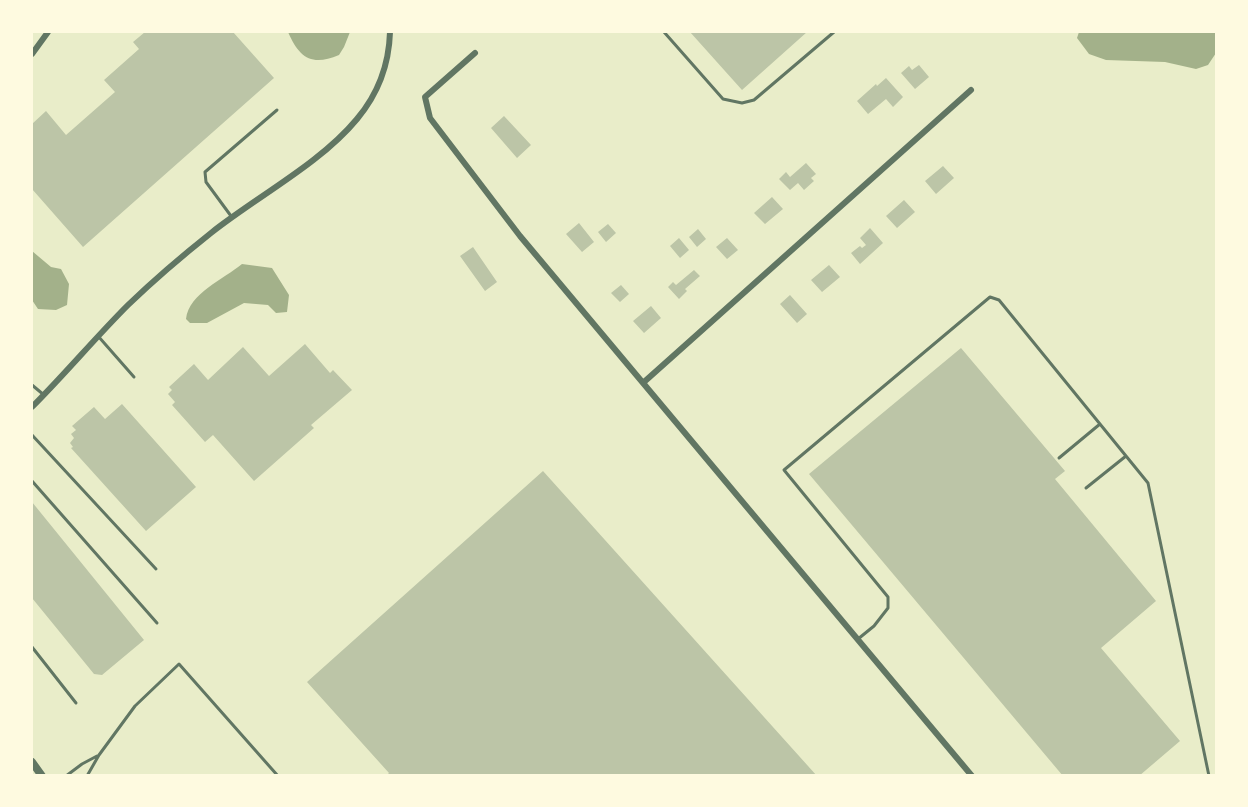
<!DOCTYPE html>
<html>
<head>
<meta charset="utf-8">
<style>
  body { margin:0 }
  #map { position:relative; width:1248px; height:807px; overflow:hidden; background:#e9edc9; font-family:Bitter,serif }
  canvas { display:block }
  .frame { position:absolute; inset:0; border:33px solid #fefae0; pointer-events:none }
</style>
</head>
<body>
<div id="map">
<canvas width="1248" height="807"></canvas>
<div class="frame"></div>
</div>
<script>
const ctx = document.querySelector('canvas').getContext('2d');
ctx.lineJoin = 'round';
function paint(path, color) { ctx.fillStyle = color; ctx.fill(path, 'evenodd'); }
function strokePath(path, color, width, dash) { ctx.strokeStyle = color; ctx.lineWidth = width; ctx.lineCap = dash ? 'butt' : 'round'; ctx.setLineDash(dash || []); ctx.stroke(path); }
paint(new Path2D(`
  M 288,32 L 350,32 L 344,47 L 339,55 C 311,67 299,57 288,32 Z
  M 1079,32 L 1216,32 L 1216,53 L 1208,65 L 1196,69 L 1165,62 L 1106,60 L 1089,54 L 1077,38 Z
  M 32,251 L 51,267 L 61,269 L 69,284 L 67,305 L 56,310 L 38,309 L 32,300 Z
  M 242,264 L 272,268 L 289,295 L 287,312 L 276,313 L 268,305 L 244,303 L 207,323 L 190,323 L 186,319 C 189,293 224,279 242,264 Z`), '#a3b18a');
paint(new Path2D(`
  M 145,32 L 233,32 L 274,78 L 83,247 L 32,189 L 32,124 L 46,111 L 66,135 L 115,92 L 104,80 L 139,49 L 133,42 Z
  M 690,32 L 807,32 L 742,90 Z
  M 919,65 L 929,77 L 915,89 L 901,73 L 909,66 L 912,70 Z
  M 886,78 L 903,97 L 893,107 L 886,99 L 868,114 L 857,101 L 876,84 L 877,86 Z
  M 504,116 L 531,145 L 517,158 L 491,128 Z
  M 806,163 L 816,174 L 811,178 L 814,181 L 804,190 L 798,183 L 790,190 L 779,179 L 786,172 L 790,177 Z
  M 943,166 L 954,178 L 936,194 L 925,181 Z
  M 772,197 L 783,209 L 765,224 L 754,213 Z
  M 904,200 L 915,212 L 897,228 L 886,216 Z
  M 579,223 L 594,242 L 582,252 L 566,234 Z
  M 608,224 L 616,233 L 606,242 L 598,232 Z
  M 870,228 L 883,243 L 860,264 L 851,253 L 860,246 L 862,248 L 866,245 L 860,238 Z
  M 698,229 L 706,239 L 697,247 L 689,237 Z
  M 679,238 L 689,250 L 680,258 L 670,246 Z
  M 727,238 L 738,250 L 727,259 L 716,247 Z
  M 473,247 L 497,282 L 485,291 L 460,256 Z
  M 829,265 L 840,277 L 822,292 L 811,280 Z
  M 694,270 L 700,276 L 685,289 L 687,291 L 679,299 L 668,287 L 673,282 L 676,285 Z
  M 621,285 L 629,294 L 620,302 L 611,293 Z
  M 790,295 L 807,314 L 797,323 L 780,304 Z
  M 651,306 L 661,318 L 644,333 L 633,321 Z
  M 305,344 L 330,373 L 333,370 L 352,390 L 311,425 L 314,428 L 254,481 L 213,435 L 205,442 L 172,405 L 175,402 L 168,394 L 172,390 L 169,387 L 194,364 L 208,380 L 243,347 L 269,376 Z
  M 961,348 L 1065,471 L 1055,479 L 1156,601 L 1101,648 L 1180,741 L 1139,776 L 1063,776 L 809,474 Z
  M 122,404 L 196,487 L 146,531 L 71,448 L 73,447 L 70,443 L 74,438 L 71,434 L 76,430 L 72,426 L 94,407 L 105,419 Z
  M 543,471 L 817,776 L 386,776 L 389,773 L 307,682 Z
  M 32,502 L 144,640 L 102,675 L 94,674 L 32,598 Z`), '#bcc5a7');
strokePath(new Path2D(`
  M 664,32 L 723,99 L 742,103 L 754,100 L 834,32
  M 231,216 L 206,182 L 205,172 L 277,110
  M 98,336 L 134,377
  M 32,385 L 44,395
  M 32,435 L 156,569
  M 1059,458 L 1100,424
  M 32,481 L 157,623
  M 1086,488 L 1126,456
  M 858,639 L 874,626 L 888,608 L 888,597 L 784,470 L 990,297 L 999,300 L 1148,483 L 1209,776
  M 32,647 L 76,703
  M 66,776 L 82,764 L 97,756
  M 87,776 L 99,755 L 135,706 L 179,664 L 278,776`), '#617663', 3);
strokePath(new Path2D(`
  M 475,53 L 425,97 L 430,118 L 520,236 L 972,776
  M 32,54 L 48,32
  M 644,382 L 971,90
  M 32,407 C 65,374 95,338 128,305 C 154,280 182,256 211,233 C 256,197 320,164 357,119 C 378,94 389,64 390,32`), '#617663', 6);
strokePath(new Path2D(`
  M 32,762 L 42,776`), '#617663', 8);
</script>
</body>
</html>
